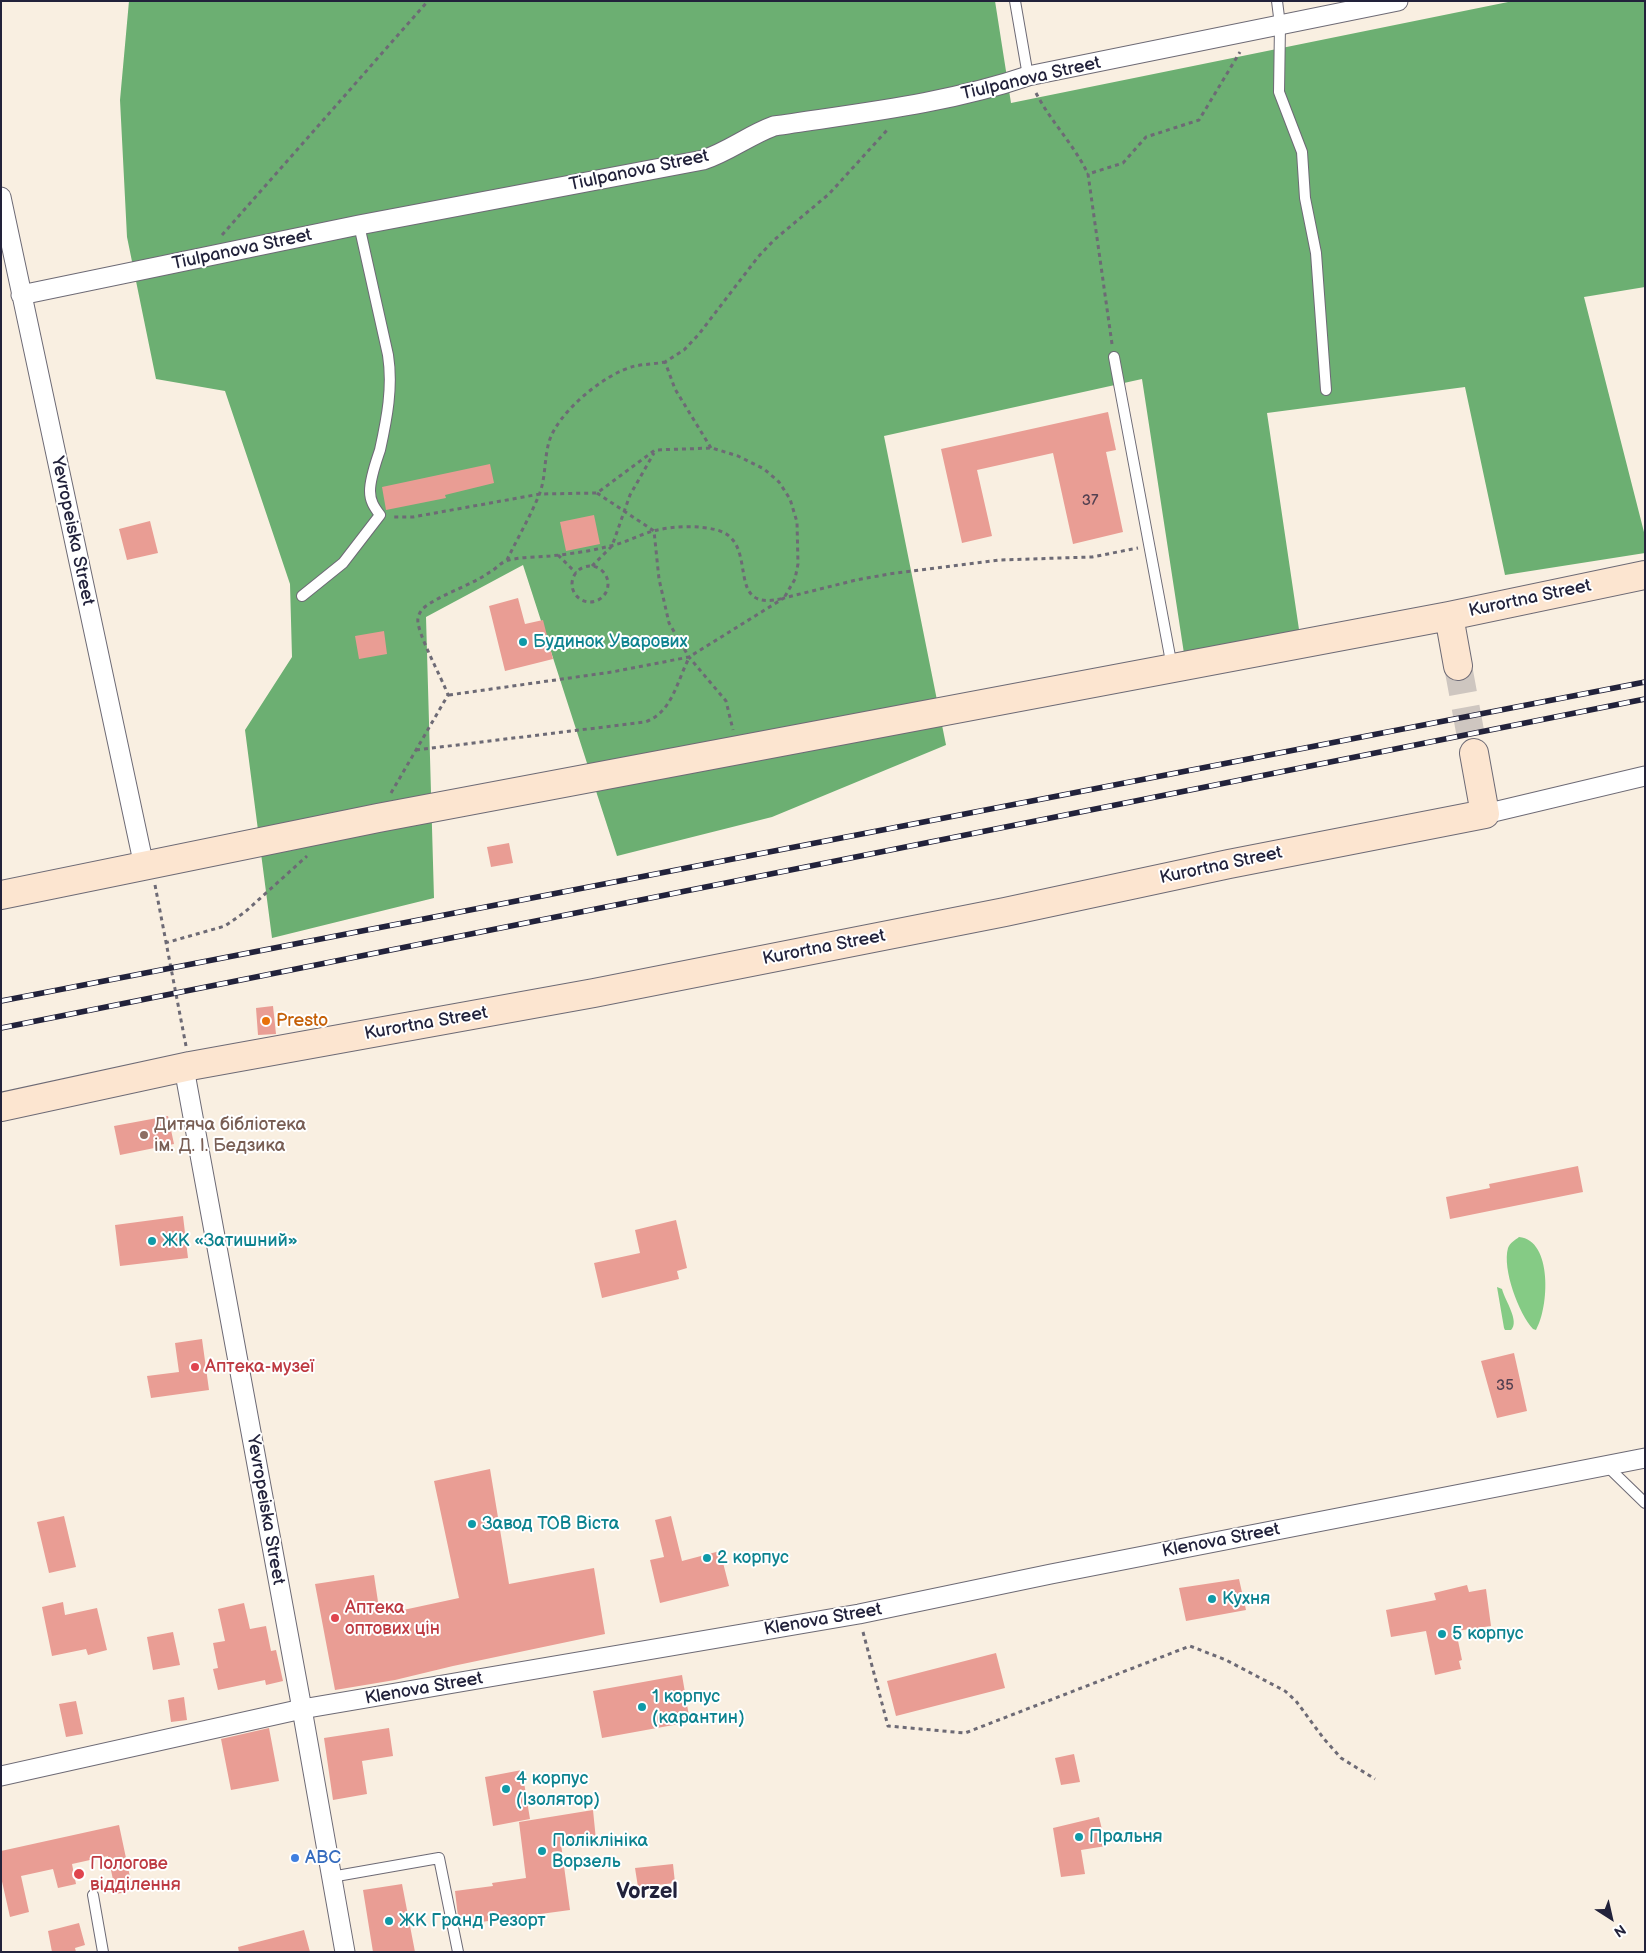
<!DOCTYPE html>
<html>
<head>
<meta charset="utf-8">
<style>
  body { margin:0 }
  #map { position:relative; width:1646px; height:1953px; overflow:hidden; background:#f9efe1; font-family:"Balsamiq Sans",sans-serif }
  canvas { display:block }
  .frame { position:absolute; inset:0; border:2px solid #22223b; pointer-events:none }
  .north { position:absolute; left:1586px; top:1893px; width:50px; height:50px; -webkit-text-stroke:4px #fff; paint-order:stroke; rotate:145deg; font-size:14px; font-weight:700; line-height:20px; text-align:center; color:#22223b }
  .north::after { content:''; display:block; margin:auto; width:18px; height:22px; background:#22223b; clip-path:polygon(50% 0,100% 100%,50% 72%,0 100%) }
</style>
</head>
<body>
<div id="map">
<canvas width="1646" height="1953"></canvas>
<div class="frame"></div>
<div class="north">N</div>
</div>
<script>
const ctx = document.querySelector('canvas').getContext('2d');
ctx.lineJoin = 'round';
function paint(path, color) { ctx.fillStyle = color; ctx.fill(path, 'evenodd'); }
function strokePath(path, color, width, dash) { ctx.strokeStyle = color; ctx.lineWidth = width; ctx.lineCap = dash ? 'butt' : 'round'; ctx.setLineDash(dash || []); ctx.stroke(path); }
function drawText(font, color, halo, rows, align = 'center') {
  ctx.font = font + ' "Balsamiq Sans",sans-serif'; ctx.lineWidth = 4; ctx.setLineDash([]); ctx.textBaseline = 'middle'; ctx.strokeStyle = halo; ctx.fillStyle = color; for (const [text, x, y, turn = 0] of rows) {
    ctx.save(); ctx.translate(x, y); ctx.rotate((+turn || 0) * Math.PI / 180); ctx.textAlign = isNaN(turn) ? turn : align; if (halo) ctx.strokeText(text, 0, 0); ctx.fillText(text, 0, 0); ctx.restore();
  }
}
paint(new Path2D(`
  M 1519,1237 C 1553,1240 1549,1308 1536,1330 L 1533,1329 C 1519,1314 1502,1269 1508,1248 C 1510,1243 1515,1240 1519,1237 Z
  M 1497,1287 L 1502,1289 C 1505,1301 1520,1321 1511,1330 L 1505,1330 L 1504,1328 Z`), '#85cb85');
paint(new Path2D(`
  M 129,1 L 995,1 L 1011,103 L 1513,1 L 1645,1 L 1645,287 L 1584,297 L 1645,536 L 1645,553 L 1505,575 L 1465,387 L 1267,413 L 1301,643 L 1185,660 L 1142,379 L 884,436 L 946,745 L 772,817 L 617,856 L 523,565 L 426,617 L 434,898 L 272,938 L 245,730 L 292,657 L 290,584 L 225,391 L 156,379 L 127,237 L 120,100 Z`), '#6caf72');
paint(new Path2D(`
  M 1108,412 L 1116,450 L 1106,452 L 1123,532 L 1073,544 L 1053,453 L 977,470 L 992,536 L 962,543 L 941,449 Z
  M 490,464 L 494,483 L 445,495 L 446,498 L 386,510 L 382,487 Z
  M 594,515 L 600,544 L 566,551 L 560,522 Z
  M 150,521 L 158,553 L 127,560 L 119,529 Z
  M 518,598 L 525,624 L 543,620 L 553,659 L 505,671 L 489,606 Z
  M 384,631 L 387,654 L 359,659 L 355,636 Z
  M 509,843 L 513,863 L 491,867 L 487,847 Z
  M 273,1006 L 276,1034 L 258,1035 L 256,1008 Z
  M 168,1116 L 174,1144 L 120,1155 L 114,1126 Z
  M 1578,1166 L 1583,1192 L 1450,1219 L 1446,1197 L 1490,1188 L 1489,1184 Z
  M 183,1216 L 188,1258 L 120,1266 L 115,1225 Z
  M 676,1220 L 687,1268 L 677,1271 L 679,1279 L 602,1298 L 594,1263 L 640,1253 L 635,1230 Z
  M 202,1339 L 209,1390 L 151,1398 L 147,1376 L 179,1372 L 175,1343 Z
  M 1514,1353 L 1527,1411 L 1497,1418 L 1481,1361 Z
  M 490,1469 L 509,1584 L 594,1568 L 605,1634 L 453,1666 L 395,1680 L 335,1690 L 315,1584 L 374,1575 L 380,1615 L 459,1598 L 434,1481 Z
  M 64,1516 L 76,1567 L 49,1573 L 37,1522 Z
  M 671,1516 L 682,1561 L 720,1551 L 729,1586 L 660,1603 L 650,1560 L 664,1557 L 655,1520 Z
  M 1239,1579 L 1246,1610 L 1186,1621 L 1179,1588 Z
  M 1467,1585 L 1469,1592 L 1486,1589 L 1491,1626 L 1456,1631 L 1462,1660 L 1459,1661 L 1461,1669 L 1435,1675 L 1426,1631 L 1391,1637 L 1386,1610 L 1436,1600 L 1434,1593 Z
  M 63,1602 L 65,1615 L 97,1608 L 107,1650 L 88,1655 L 86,1649 L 52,1656 L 42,1607 Z
  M 244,1603 L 250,1629 L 266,1626 L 271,1651 L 276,1650 L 283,1681 L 266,1685 L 265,1680 L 218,1690 L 213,1669 L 218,1668 L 213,1643 L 225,1641 L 218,1609 Z
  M 173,1632 L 180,1665 L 153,1670 L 147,1637 Z
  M 996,1653 L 1005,1688 L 896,1716 L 887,1681 Z
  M 682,1675 L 690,1722 L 602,1738 L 593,1691 Z
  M 184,1697 L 187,1720 L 171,1722 L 168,1700 Z
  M 76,1701 L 83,1734 L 66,1737 L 59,1704 Z
  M 269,1728 L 279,1781 L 231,1790 L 221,1739 Z
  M 389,1728 L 393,1756 L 362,1761 L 367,1794 L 333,1800 L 324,1738 Z
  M 1074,1754 L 1080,1782 L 1061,1785 L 1055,1758 Z
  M 522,1770 L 530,1819 L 493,1826 L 485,1777 Z
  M 593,1810 L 596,1840 L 561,1844 L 570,1910 L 459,1925 L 455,1891 L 493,1886 L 492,1883 L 526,1878 L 519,1822 Z
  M 1099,1817 L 1106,1846 L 1081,1850 L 1085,1874 L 1061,1877 L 1053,1828 Z
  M 119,1825 L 133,1891 L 116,1894 L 108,1856 L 72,1864 L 76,1884 L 58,1888 L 53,1869 L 21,1876 L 29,1912 L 10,1917 L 1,1877 L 1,1851 Z
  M 673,1864 L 675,1883 L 638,1887 L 635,1868 Z
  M 402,1884 L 415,1952 L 373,1952 L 363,1890 Z
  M 79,1923 L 85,1945 L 75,1948 L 76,1952 L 52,1952 L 48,1931 Z
  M 304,1930 L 310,1952 L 239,1952 L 238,1947 Z`), '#e99d94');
strokePath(new Path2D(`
  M 1458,666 L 1474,753`), '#cec6c0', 28, [28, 14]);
const lane = new Path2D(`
  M 1015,1 L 1028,76
  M 1277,1 L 1280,25 L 1279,92 L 1302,152 L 1305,198 L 1316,253 L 1326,390
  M 1114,357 L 1172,667
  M 302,596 L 343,563 L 380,515 C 374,507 370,501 370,491 C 370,478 376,462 380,450 C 387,418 393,387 388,355 L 359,225
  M 1608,1467 L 1645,1503
  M 331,1877 L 439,1858 L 458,1952
  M 93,1895 L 103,1952`);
const street = new Path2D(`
  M 1,197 L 144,866
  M 21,295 L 359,225 L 703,160 C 728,152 749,135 774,126 C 859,113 946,104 1028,76 L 1398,1
  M 1485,814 L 1645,776
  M 184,1068 L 302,1709 L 345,1952
  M 1,1776 L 302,1709 L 859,1614 L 1051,1574 L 1645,1458`);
const secondary = new Path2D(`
  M 1449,616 L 1458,666
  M 1,895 L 378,818 L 1449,616 L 1645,575
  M 1,1107 L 190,1066 L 594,993 L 1005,912 L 1229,864 L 1485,814 L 1474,753`);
strokePath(lane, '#6d6a75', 12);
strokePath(street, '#6d6a75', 21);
strokePath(secondary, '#6d6a75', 30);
strokePath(new Path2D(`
  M 1036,93 C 1051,122 1073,143 1088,174
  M 222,235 L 428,1
  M 1112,344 L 1088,174 L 1123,163 L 1146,137 L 1199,120 L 1240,52
  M 711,448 L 675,389 L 665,362 L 684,350 L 699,334 L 758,257 L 774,240 L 829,194 L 889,128
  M 597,493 L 654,531 L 659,579 L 669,623 L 689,657 L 726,701 L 733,730
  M 558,555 L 576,573
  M 507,560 C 517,539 530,517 539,495 C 546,478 544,459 549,442 C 557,413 605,373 635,366 C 645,364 655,364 665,362
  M 592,566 L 612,546 L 630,495 L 654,453
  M572 584a18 18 0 1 1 36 0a18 18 0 1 1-36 0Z
  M 449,695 L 612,672 L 689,657 L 784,598 L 856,580 L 889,574 L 999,560 L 1092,557 L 1138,548
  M 416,750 L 645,722 C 672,713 677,681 689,658
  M 391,793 L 448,695 C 443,680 415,630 418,618 C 419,613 422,609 426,606 C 446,592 470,586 490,572 C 496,569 502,561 509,560 C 522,557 537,557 550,556 C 570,554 591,551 610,546 C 625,543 639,535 653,531 C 672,526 698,525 717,530 C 762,542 721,615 784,598 L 795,579 L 798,564 L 797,522 L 790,499 L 779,482 L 764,469 L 738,456 L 712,448 L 655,450 L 597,493 L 540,494 L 413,517 L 393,517
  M 155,885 L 186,1046
  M 165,943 L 225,926 L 245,912 L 307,856
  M 863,1632 L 888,1726 L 965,1733 L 1190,1646 L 1226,1660 L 1285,1691 L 1296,1701 L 1324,1739 L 1341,1758 L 1375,1779`), '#6d6a75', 3, [4, 4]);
strokePath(lane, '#fff', 10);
strokePath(street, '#fff', 19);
strokePath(secondary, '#fce5d0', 28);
const rail = new Path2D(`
  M 1,1001 L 1645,682
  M 1,1028 L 1645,699`);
strokePath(rail, '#22223b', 5.5);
strokePath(rail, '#fff', 4, [11]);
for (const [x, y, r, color] of [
  [523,642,5,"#0f9aa8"],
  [266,1021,5,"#e8710a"],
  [144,1135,5,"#8d6e63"],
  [152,1241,5,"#0f9aa8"],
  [195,1367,5,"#e0444e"],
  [472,1524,5,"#0f9aa8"],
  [707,1558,5,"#0f9aa8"],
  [1212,1599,5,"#0f9aa8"],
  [335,1618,5,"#e0444e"],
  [1442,1634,5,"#0f9aa8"],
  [642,1707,5,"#0f9aa8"],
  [506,1789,5,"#0f9aa8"],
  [1079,1837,5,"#0f9aa8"],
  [542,1851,5,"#0f9aa8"],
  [295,1858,5,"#3f7fe0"],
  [79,1874,6,"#e0444e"],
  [389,1921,5,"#0f9aa8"]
]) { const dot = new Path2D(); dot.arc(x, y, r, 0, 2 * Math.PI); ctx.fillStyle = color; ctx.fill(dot); strokePath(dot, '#fff', 2); }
drawText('15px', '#544151', null, [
  ["37",1090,501],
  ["35",1505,1386]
]);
drawText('18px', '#22223b', '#fff', [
  ["Tiulpanova Street",1031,79,-13],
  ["Tiulpanova Street",639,171,-12],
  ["Tiulpanova Street",242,250,-12],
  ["Yevropeiska Street",72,531,78],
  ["Kurortna Street",1530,599,-12],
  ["Kurortna Street",1221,866,-12],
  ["Kurortna Street",824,948,-11],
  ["Kurortna Street",426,1024,-10],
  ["Yevropeiska Street",265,1510,80],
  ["Klenova Street",1221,1541,-11],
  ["Klenova Street",823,1620,-10],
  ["Klenova Street",424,1689,-10]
]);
drawText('18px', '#0d838f', '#fff', [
  ["Будинок Уварових",533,642],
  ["ЖК «Затишний»",162,1241],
  ["Завод ТОВ Віста",482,1524],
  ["2 корпус",717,1558],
  ["Кухня",1222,1599],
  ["5 корпус",1452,1634],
  ["1 корпус",652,1697],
  ["(карантин)",652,1718],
  ["4 корпус",516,1779],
  ["(Ізолятор)",516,1800],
  ["Пральня",1089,1837],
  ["Поліклініка",552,1841],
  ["Ворзель",552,1862],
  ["ЖК Гранд Резорт",399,1921]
], 'left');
drawText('18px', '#c56008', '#fff', [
  ["Presto",276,1021]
], 'left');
drawText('18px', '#785e54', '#fff', [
  ["Дитяча бібліотека",154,1125],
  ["ім. Д. І. Бедзика",154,1146]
], 'left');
drawText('18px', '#be3a42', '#fff', [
  ["Аптека-музеї",205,1367],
  ["Аптека",345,1608],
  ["оптових цін",345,1629],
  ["Пологове",90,1864],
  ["відділення",90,1885]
], 'left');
drawText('18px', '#366cbe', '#fff', [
  ["ABC",305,1858]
], 'left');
drawText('bold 22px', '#22223b', '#fff', [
  ["Vorzel",647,1892]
]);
</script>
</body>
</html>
